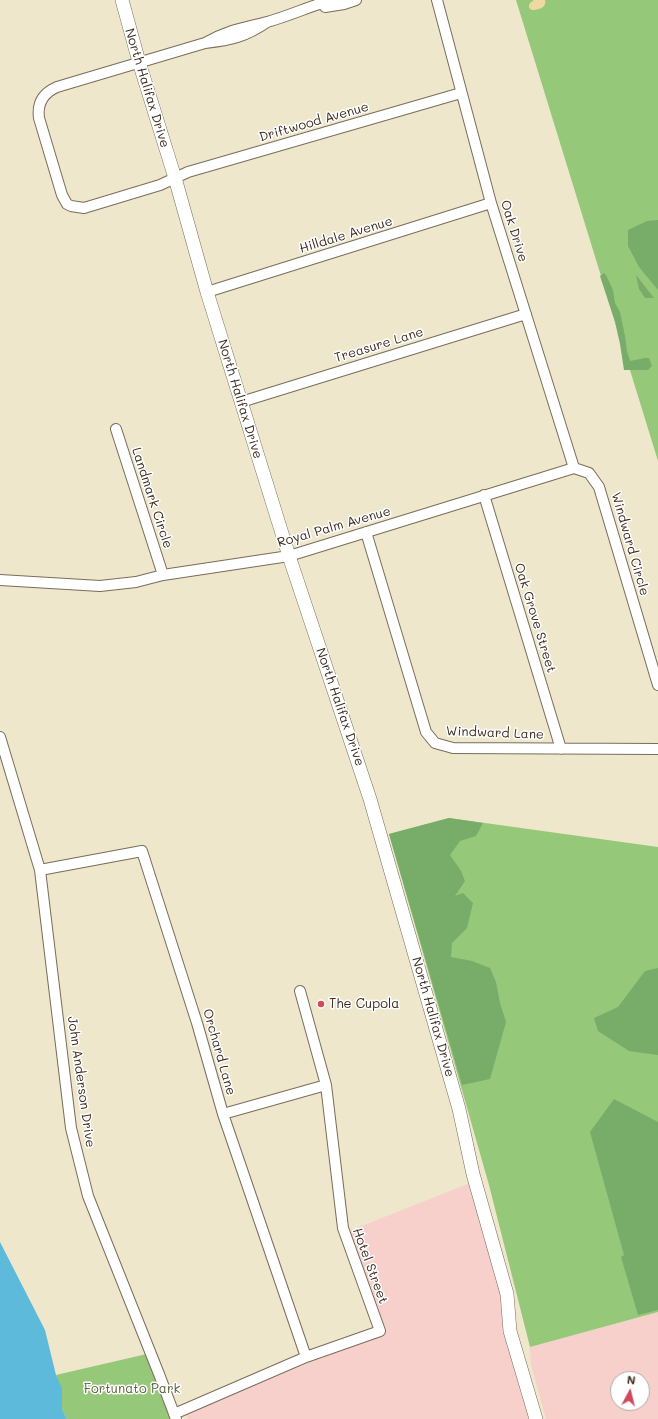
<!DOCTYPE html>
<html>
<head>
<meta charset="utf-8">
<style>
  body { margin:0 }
  #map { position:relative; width:658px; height:1419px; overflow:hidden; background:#eee7cc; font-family:Mali,sans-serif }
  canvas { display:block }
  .north { position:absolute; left:610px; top:1371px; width:40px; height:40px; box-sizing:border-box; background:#fff; border:1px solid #b1aaa5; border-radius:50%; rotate:7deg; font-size:11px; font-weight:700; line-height:16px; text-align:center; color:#3b2a1e }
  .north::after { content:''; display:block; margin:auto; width:14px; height:18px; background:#d1495b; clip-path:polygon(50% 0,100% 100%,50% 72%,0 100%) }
</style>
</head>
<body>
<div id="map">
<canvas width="658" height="1419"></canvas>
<div class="north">N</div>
</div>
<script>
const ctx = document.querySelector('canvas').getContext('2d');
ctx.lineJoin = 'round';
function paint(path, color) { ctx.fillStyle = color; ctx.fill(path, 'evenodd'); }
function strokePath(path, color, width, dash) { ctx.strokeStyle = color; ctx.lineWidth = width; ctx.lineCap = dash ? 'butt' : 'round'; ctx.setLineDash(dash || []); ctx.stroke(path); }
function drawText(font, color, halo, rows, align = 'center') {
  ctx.font = font + ' Mali,sans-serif'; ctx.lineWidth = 3; ctx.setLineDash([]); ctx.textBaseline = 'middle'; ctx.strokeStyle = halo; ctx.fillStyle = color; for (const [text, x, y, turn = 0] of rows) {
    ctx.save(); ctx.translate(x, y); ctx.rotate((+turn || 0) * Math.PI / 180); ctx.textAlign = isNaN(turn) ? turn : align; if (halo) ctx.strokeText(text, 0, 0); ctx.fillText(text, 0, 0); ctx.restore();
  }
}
paint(new Path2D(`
  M 470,1183 L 502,1295 L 531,1419 L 188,1419 L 186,1415 L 303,1365 L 385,1334 L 349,1231 Z
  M 658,1312 L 658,1419 L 546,1419 L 531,1365 L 530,1347 ZM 618,1379 L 642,1379 L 642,1403 L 618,1403 Z`), '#f7d0cc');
paint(new Path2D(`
  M 516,0 L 658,0 L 658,461 Z
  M 449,818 L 658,847 L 658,1312 L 530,1347 L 489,1185 L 389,834 Z
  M 151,1353 L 176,1419 L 67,1419 L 62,1409 L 61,1400 L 62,1392 L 56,1375 Z`), '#96c879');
paint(new Path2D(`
  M 658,220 L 658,290 L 639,267 L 628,246 L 628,230 L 647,221 Z
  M 604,273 L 606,275 L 613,290 L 615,303 L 620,312 L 625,336 L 627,351 L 630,361 L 645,358 L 649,358 L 652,366 L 648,370 L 624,370 L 620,344 L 615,322 L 600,276 Z
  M 636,275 L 654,298 L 645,298 L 639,289 Z
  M 449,818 L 483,823 L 476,836 L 460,841 L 450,855 L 461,871 L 465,881 L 455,896 L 463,893 L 473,903 L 467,928 L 452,943 L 451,957 L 472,961 L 490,968 L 496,982 L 500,1003 L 506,1022 L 490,1079 L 462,1085 L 389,834 Z
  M 658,968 L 658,1055 L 629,1051 L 598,1031 L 594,1018 L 618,1007 L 645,971 Z
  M 614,1099 L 658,1122 L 658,1310 L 638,1315 L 621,1257 L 624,1255 L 590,1132 Z`), '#78ac69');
paint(new Path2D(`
  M 534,0 L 545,0 C 547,8 538,10 532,10 L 529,8 C 529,3 530,3 534,0 Z`), '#eeda9e');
paint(new Path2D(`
  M 0,1242 L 45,1330 L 56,1375 L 62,1388 L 62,1409 L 67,1419 L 0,1419 Z`), '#5dbadb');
const minor = new Path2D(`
  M 437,0 L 491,203 L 574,468
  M 325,7 L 344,4 L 356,0
  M 267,22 C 245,37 231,40 205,43 C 228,30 243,28 267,22 C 289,16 310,6 332,0
  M 205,43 L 57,87 C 43,93 37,103 39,118 L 62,195 L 67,204 L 71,206 L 84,208 L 160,185 L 188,172 L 461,93
  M 207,292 L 491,203
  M 241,402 L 526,314
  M 116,429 L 163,575
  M 574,468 L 589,473 L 599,487 L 658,685
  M 484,495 L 561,749
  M 366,532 L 426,732 L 435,743 L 453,748 L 658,749
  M 0,580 L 100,586 L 136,582 L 163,575 L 289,556 L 574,468
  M 0,737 L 40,870 L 71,1128 L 88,1196 L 159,1374 L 176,1419
  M 40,870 L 142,851 L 197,1023 L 223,1114 L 306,1357
  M 223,1114 L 326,1085
  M 174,1414 L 306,1357 L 380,1331 L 343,1228 L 326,1085 L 300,991`);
const tertiary = new Path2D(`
  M 122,0 L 139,62 L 175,178 L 207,292 L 289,556 L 370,799 L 459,1109 L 473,1174 L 507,1294 L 510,1331 L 536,1419`);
strokePath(minor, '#7a6c5b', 12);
strokePath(tertiary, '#7a6c5b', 14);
strokePath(minor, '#fff', 10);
strokePath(tertiary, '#fff', 13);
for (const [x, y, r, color] of [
  [321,1004,4,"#d1495b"]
]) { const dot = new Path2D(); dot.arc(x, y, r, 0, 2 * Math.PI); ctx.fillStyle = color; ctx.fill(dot); strokePath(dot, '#fff', 1.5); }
drawText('13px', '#3b2a1e', '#fff', [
  ["North Halifax Drive",147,88,73],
  ["Driftwood Avenue",314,122,-16],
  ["Oak Drive",514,231,73],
  ["Hilldale Avenue",346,235,-17],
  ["Treasure Lane",379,345,-17],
  ["North Halifax Drive",240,399,73],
  ["Landmark Circle",152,498,72],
  ["Royal Palm Avenue",334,527,-16],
  ["Windward Circle",630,544,74],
  ["Oak Grove Street",535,618,73],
  ["North Halifax Drive",340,707,71],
  ["Windward Lane",495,733,2],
  ["North Halifax Drive",433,1017,74],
  ["Orchard Lane",219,1052,74],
  ["John Anderson Drive",81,1082,82],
  ["Hotel Street",370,1266,70]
]);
drawText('13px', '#3b2a1e', '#fff', [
  ["The Cupola",329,1004]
], 'left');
drawText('13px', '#5b613e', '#fff', [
  ["Fortunato Park",132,1389]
]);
</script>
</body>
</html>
